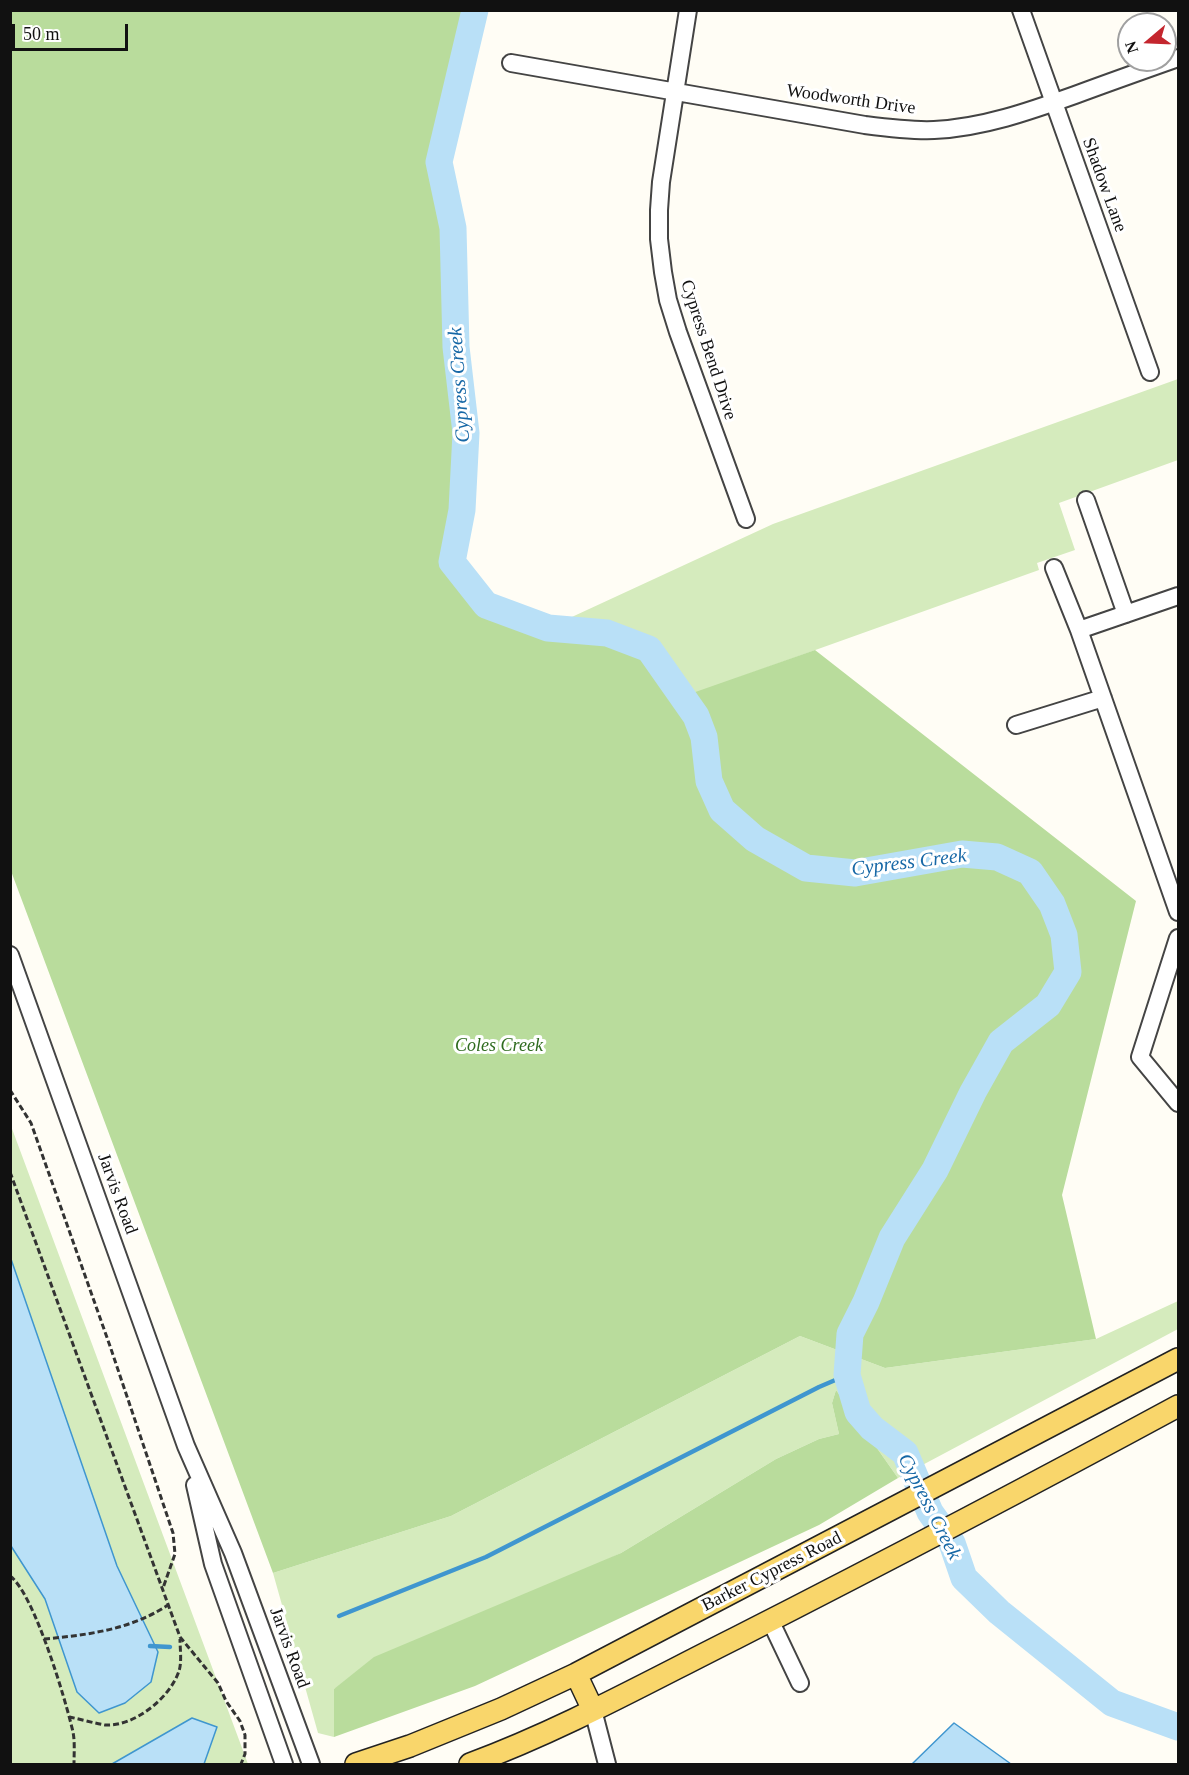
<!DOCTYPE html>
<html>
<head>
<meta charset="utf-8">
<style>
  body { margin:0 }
  #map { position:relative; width:1189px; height:1775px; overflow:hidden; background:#fffdf5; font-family:"Times New Roman",serif }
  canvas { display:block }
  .frame { position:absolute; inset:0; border:12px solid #111; pointer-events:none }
  .north { position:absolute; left:1117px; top:12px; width:60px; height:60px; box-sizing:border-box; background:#fff; border:2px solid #a0a0a0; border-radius:50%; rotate:251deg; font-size:16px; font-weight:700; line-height:24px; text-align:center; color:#111 }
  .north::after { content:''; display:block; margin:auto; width:21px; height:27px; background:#c4262e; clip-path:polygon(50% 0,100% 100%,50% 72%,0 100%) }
  .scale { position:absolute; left:12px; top:24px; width:116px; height:27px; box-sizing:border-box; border:3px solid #111; border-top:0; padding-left:8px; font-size:18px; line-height:21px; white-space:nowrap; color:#111; -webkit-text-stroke:4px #fff; paint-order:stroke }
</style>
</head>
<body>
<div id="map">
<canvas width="1189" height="1775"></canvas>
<div class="frame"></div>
<div class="north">N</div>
<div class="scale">50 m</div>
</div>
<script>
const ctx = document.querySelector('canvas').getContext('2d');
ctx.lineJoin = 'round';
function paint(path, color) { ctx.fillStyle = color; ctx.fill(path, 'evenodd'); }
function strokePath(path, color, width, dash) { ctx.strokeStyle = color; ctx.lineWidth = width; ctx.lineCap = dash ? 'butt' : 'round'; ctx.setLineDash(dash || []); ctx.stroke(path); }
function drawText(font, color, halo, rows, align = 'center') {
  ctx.font = font + ' "Times New Roman",serif'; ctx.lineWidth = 6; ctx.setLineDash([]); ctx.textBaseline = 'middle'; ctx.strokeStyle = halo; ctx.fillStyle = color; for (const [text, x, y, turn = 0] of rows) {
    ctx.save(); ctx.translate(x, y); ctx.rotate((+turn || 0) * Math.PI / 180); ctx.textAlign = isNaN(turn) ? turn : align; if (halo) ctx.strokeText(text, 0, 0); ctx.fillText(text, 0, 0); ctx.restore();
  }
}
paint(new Path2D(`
  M 1178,379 L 1178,460 L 1059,503 L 1075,550 L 1037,563 L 1039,570 L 684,697 L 649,649 L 548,628 L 773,524 Z
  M 11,1126 L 248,1764 L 11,1764 Z
  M 1178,1301 L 1178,1329 L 898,1478 L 836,1390 L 832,1403 L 839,1434 L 819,1439 L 776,1459 L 621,1553 L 334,1689 L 334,1737 L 318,1733 L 273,1573 L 451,1516 L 800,1336 L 885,1368 L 1096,1339 Z`), '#d5ebbd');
paint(new Path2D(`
  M 11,10 L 475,11 L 439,162 L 453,228 L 456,347 L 466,433 L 462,510 L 452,562 L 486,605 L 548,628 L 607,633 L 649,649 L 684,696 L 815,650 L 1136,901 L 1062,1195 L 1096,1339 L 885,1368 L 800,1336 L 451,1516 L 273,1573 L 11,871 Z
  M 836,1390 L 898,1478 L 819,1525 L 475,1686 L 334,1737 L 334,1689 L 374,1657 L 621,1553 L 776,1459 L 819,1439 L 839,1434 L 832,1403 Z`), '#b9dc9c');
const water = new Path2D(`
  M 11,1259 L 117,1566 L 158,1652 L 151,1682 L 125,1703 L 99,1713 L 77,1692 L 45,1599 L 11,1546 Z
  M 192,1718 L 217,1727 L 204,1764 L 112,1764 Z
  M 954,1723 L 1011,1764 L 912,1764 Z`);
paint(water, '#b9e0f7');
strokePath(water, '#3f96cf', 1.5);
strokePath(new Path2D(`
  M 339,1616 L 486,1557 L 819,1387 L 847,1375
  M 150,1646 L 170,1647`), '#3f96cf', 4.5);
strokePath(new Path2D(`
  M 475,10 L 439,162 L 453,228 L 456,347 L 466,433 L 462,510 L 452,562 L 486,605 L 548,628 L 607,633 L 649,649 L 696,716 L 704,737 L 709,781 L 722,810 L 755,839 L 806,868 L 855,873 L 962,854 L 997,857 L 1030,872 L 1052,904 L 1064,935 L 1068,972 L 1048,1005 L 1001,1042 L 973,1092 L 935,1170 L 892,1238 L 866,1302 L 850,1334 L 847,1375 L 858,1412 L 872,1428 L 905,1453 L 930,1512 L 952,1543 L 964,1578 L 999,1612 L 1112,1703 L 1178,1727`), '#b9e0f7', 27);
const minor = new Path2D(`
  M 688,10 L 661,182 L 659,210 L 659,239 L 663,272 L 668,300 L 678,332 L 746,519
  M 1021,10 L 1150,372
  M 511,63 L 865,125 C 888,128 911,131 934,130 C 982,128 1030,111 1075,95 C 1110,82 1144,70 1178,58
  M 1086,500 L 1126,614
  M 1054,568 L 1079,630 L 1178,912
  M 1079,630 L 1178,596
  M 1016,725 L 1103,698
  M 1178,938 L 1140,1057 L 1178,1103
  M 10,955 L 186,1446 L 233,1553 L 311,1764
  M 195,1485 L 213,1564 L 284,1764
  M 770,1620 L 800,1683
  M 593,1710 L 607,1764`);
const major = new Path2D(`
  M 576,1674 L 593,1710
  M 356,1764 L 410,1746 L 501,1709 L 576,1674 L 1178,1359
  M 470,1764 C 562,1730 648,1682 736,1638 C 885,1562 1032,1485 1178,1406`);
strokePath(minor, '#444', 20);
strokePath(major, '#222', 24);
strokePath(new Path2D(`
  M 10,1090 L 31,1123 L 110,1346 L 173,1533 L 175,1554 L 163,1588
  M 10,1172 L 180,1637 L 218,1683 L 226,1701 L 240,1721 L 245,1735 L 245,1754 L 241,1764
  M 10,1576 C 34,1593 66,1701 73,1732 C 75,1742 74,1754 74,1764
  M 44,1639 C 87,1635 130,1630 168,1605
  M 69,1717 C 80,1719 93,1723 105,1725 C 134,1727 170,1698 179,1671 C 182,1662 180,1649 180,1639`), '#333', 3, [6, 3]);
strokePath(minor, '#fff', 16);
strokePath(major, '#f9d66b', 21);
drawText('18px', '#111', '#fff', [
  ["Woodworth Drive",851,100,8],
  ["Shadow Lane",1104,185,70],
  ["Cypress Bend Drive",708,350,72],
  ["Jarvis Road",117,1194,70],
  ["Barker Cypress Road",772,1572,-27],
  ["Jarvis Road",289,1648,70]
]);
drawText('italic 18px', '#2f6b1f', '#fff', [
  ["Coles Creek",499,1046]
]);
drawText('italic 20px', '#1768a6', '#fff', [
  ["Cypress Creek",460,385,-94],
  ["Cypress Creek",909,863,-7],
  ["Cypress Creek",929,1507,63]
]);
</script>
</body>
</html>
